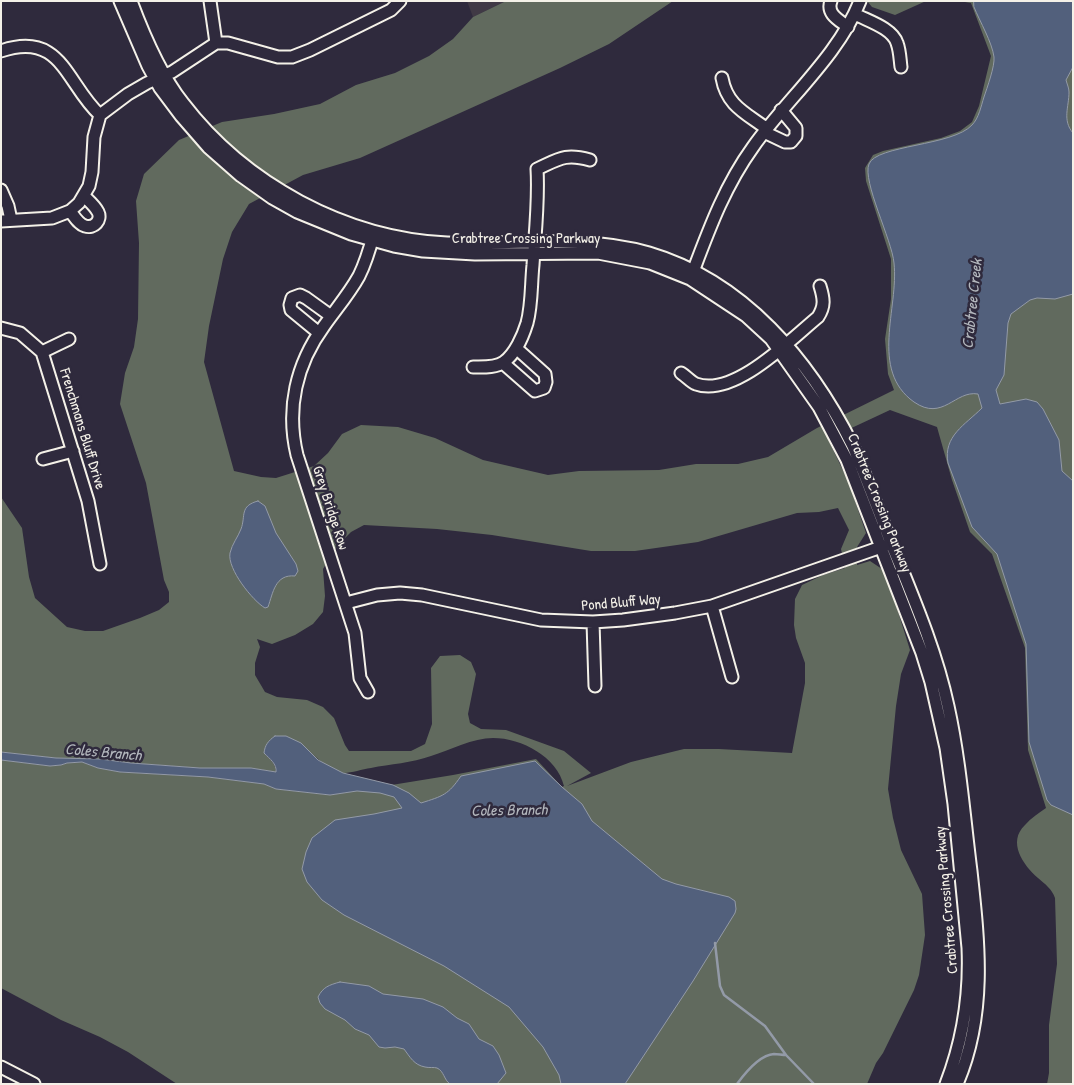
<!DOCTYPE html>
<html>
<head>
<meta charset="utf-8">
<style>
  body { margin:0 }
  #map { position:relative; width:1074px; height:1085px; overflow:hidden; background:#2f2a3d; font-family:"Patrick Hand",sans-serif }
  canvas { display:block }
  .frame { position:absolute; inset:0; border:2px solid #f4f1e8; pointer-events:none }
</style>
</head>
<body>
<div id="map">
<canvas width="1074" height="1085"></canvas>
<div class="frame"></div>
</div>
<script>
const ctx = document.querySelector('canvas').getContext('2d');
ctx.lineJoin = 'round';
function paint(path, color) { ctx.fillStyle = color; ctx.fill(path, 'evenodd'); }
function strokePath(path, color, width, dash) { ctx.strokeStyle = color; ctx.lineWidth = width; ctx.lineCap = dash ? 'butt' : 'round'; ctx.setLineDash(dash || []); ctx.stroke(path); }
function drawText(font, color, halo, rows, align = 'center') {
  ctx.font = font + ' "Patrick Hand",sans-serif'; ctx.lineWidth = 5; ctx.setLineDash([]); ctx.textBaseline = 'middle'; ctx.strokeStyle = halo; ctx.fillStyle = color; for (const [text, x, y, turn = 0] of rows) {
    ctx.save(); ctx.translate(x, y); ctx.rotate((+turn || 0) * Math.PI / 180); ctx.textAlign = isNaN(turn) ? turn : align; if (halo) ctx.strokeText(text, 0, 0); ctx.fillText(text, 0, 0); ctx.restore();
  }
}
paint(new Path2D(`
  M 467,1 L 506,1 L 473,17 Z`), '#403945');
paint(new Path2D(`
  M 506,1 L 673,1 L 609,44 L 560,68 L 360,158 L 303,175 L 249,204 L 232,232 L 223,259 L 209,326 L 204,362 L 234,471 L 261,477 L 276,478 L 314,466 L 328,453 L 342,434 L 361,425 L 398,427 L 435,438 L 483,460 L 548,475 L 579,471 L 659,470 L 696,464 L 738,464 L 768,457 L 817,428 L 894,390 L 888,374 L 885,339 L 891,299 L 891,259 L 866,181 L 865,168 L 873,155 L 883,151 L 941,138 L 960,131 L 972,122 L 979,106 L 991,56 L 971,3 L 959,1 L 1073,1 L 1073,1084 L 1047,1084 L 1049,1073 L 1049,1025 L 1057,964 L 1055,898 C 1052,889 1045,884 1038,878 C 1023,865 1007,842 1025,825 C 1031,818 1039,813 1046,808 L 1028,750 L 1025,648 L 992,554 L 970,532 L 952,480 L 937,427 L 890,410 L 828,439 L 849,483 L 866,533 L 857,547 L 857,565 L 870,561 L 882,569 L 891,589 L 910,650 L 901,674 L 896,706 L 888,789 L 893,818 L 901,850 L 922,894 L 925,935 L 919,975 L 914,990 L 883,1053 L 876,1063 L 867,1084 L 177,1084 L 128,1052 L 100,1037 L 61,1020 L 1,988 L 1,760 L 50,766 L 61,765 L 67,763 L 82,762 L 98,768 L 120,772 L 208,777 L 264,784 L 276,789 L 330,795 L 453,775 L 536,759 L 562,787 L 564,786 C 557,757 522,738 493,738 C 473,738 450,750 431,756 C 412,763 390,764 371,768 C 362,769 352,773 344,773 C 331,773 310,752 301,743 L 264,753 C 270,759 276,764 276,772 L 251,768 L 200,768 L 131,763 L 100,759 L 56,758 L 1,752 L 1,497 L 22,528 L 29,577 L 35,598 L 67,627 L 85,631 L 103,631 L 140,618 L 159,610 L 169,602 L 169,592 L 164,580 L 146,483 L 120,404 L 125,373 L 134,347 L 138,319 L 139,243 L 136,201 L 144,174 L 179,140 L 222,122 L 274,114 L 320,104 L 356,85 L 395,73 L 429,56 L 453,39 L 473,17 ZM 838,508 L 849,530 L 841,549 L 845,568 L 823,575 L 802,585 L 795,599 L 794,625 L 796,638 L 805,663 L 805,683 L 792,753 L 719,749 L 684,749 L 631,762 L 567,786 L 591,773 L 564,751 L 506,730 L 481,729 L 470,723 L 468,714 L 476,674 L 471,662 L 460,655 L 440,656 L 431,668 L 432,724 L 425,744 L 411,751 L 349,751 L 345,745 L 334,718 L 323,707 L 307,700 L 277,697 L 265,692 L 255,675 L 255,663 L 260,647 L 257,639 L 272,644 L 295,635 L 313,624 L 323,612 L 325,596 L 323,569 L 338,545 L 351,532 L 364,525 L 437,529 L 492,535 L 591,551 L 635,551 L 698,542 L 797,513 L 819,512 Z
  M 867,1 L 926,1 L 895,15 L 872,7 Z`), '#616a5e');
const water = new Path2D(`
  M 974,1 L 1073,1 L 1073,67 L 1066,80 C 1067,84 1069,88 1069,92 C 1069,107 1062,120 1073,133 L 1073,294 L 1055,299 L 1037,298 L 1030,300 L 1011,314 L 1008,323 L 1004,375 L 996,390 L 1000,404 L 1026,399 L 1037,402 L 1043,409 L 1059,440 L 1062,471 L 1073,481 L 1073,815 L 1051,805 L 1047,800 L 1029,742 L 1026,644 L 997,554 L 972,527 L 948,463 C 943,436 965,425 982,408 L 978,394 C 955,390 943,422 914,402 C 869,370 899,308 894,263 C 892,240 862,181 869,164 C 876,145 953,146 972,125 C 979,118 981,106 984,97 C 987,88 995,66 994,57 C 992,42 980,22 974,7 Z
  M 258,501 L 265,506 L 276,533 L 296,564 L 298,571 L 295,576 C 275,574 273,593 268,607 L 265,608 C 253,601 227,569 230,553 C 232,544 238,537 241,529 C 246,516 239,506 258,501 Z
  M 275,736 L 286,736 L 301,743 L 318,760 L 343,773 L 393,785 L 409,793 L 421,803 C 443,796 448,795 461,776 L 535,761 L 562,787 L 582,804 L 592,821 L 662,879 L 676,884 L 729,897 L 735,901 L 736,909 L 735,913 L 693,981 L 625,1084 L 561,1084 L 559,1075 L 543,1047 L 509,1007 L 444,966 L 344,915 L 322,900 L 307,882 L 302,869 L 306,852 L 312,838 L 335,820 L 374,814 L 402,808 L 394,797 L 380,793 L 357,791 L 330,795 L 276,789 L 264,784 L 208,777 L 120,772 L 98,768 L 82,762 L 67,763 L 61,765 L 50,766 L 1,760 L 1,752 L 56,758 L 100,759 L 131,763 L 200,768 L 251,768 L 276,772 C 277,764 270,759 264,753 C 265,745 268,741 275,736 Z
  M 340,982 L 369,986 L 383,994 L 423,999 L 443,1007 L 457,1018 L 469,1024 L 479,1039 L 493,1046 L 499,1055 L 506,1073 L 497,1084 L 450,1084 C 444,1080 444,1071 437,1068 C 434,1067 429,1068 425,1067 C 414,1065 410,1057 404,1049 L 395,1047 L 385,1048 L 379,1047 L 369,1035 L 355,1029 L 345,1020 L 325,1009 L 320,1003 L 318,997 C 323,987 329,985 340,982 Z`);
paint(water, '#52607c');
strokePath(water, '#939aa7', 1);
strokePath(new Path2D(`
  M 715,943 L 720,986 L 724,995 L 765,1026 L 786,1055 L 814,1084
  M 737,1084 C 745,1073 759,1055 774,1054 C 778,1054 782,1055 786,1055`), '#939aa7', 2.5);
const minor = new Path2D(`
  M 120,1 L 148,66 L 160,88 L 181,116 L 208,147 L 241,176 L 272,198 L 297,212 L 351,234 L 394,246 L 423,251 L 475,254 L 598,253 L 650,263 L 690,279 L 746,316 L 771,339 L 819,407 L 847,460 L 922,653 L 931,682 L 946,748 L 954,804 L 968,948 C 970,995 963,1040 946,1084
  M 131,1 C 144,36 160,74 183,103 C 245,184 345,238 447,243 C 514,245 583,234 649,253 C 744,281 810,360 853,446 C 867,479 879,512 892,545 C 913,597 936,650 948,706 C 960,760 964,816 971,871 C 979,944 987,1014 957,1084
  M 210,1 L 216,43
  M 831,1 C 826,14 839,20 848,27
  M 855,14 C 868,21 892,28 897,43 C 900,51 900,60 901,67
  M 1,51 C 62,30 66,84 100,115
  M 722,78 C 727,106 746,113 767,129
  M 764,132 L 785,142 L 791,142 L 796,136 L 796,128 L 781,110
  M 1,190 L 8,206 L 11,220
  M 70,211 C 74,216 78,224 85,226 C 94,229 102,220 98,212 C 95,206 89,201 84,196
  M 1,221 L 52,218 L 70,211 L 79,203 L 89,186 L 92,172 L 94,137 L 100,115 L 128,94 L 147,83 L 172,72 L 216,43 L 228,43 L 278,57 L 292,57 L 310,50 L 391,10 L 400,1
  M 691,277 C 708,232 724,187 753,147 C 786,100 839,55 860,1
  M 1,328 L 20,333 L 42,352 L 88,501 L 100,564
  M 319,333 L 291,310 L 290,305 L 292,298 L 300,295 L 306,298 L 331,316
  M 42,352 L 69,339
  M 503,363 L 535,391 L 544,388 L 546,382 L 545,374 L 516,348
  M 473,367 C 482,367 496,368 504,362 C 515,354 523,336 527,323 C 532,305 531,284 533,265 C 535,234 539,201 537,169 C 559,159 565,153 590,160
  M 681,373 C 686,376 691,382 696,384 C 734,398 791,339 818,317 C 825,306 824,299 820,286
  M 43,459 L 73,451
  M 346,603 L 377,595 L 400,593 L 422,595 L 541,620 L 593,622 L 623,620 L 675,613 L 712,606 L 887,545
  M 712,606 L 732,677
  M 593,622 L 595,686
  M 368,692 L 360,678 L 355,633 L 297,455 C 286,409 296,364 324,326 C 336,309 349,294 359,276 C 366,262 370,248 374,233
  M 1,1067 L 34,1084`);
strokePath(minor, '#f4f1e8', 15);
strokePath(minor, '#2f2a3d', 11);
drawText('15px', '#f4f1e8', '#2f2a3d', [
  ["Crabtree Crossing Parkway",526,239],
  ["Frenchmans Bluff Drive",82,429,73],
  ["Crabtree Crossing Parkway",879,503,68],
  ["Grey Bridge Row",330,508,72],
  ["Pond Bluff Way",621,603,-5],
  ["Crabtree Crossing Parkway",947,900,-95]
]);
drawText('italic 16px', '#b3b7bd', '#2f2a3d', [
  ["Crabtree Creek",973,304,-84],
  ["Coles Branch",103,753,5],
  ["Coles Branch",509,811,-1]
]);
</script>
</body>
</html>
